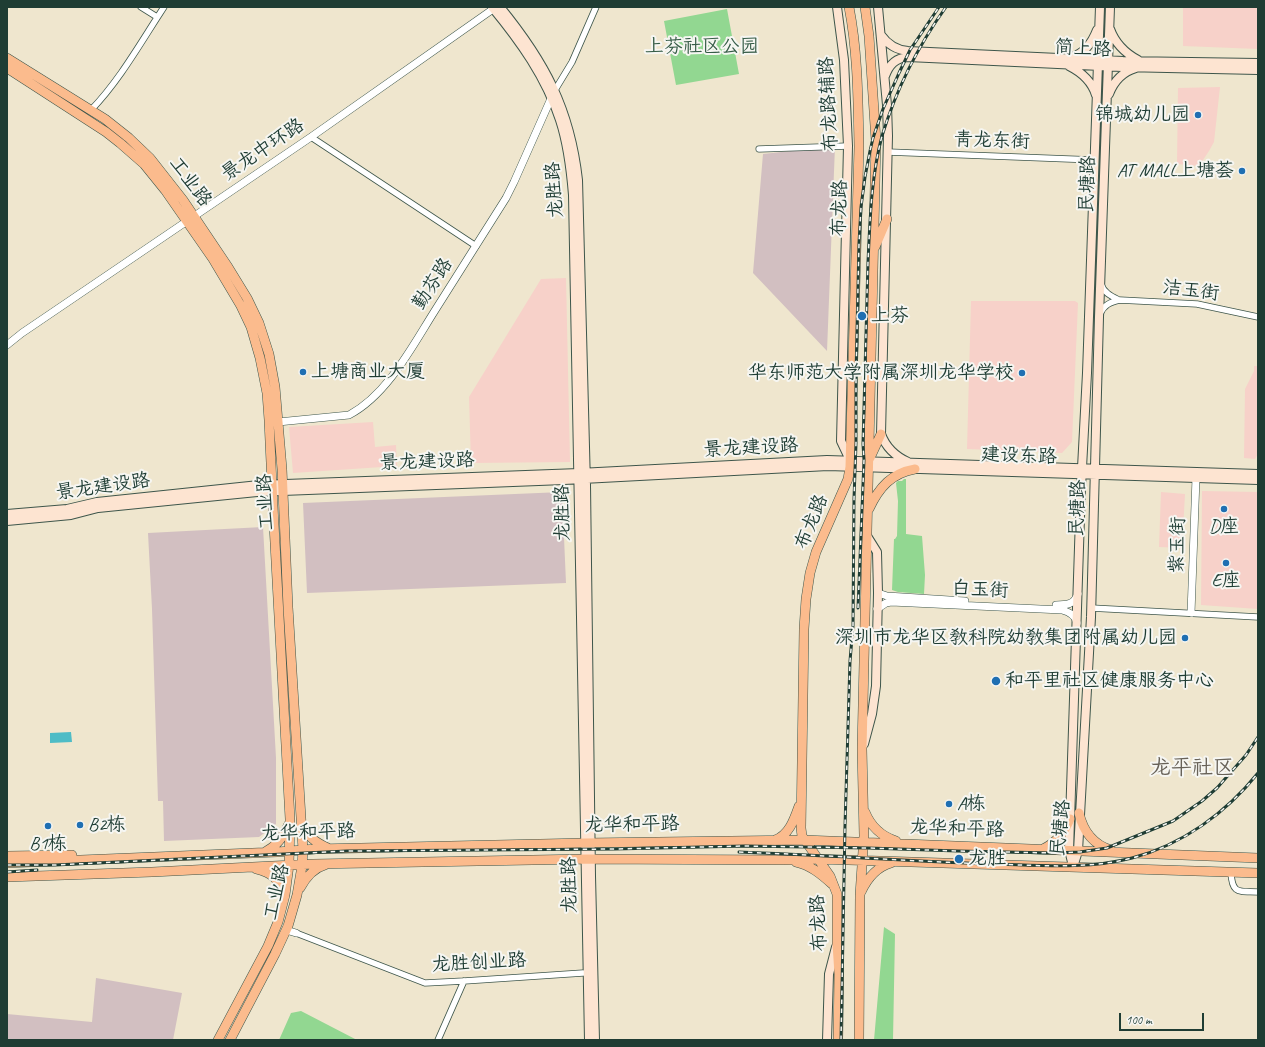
<!DOCTYPE html>
<html>
<head>
<meta charset="utf-8">
<style>
  body { margin:0 }
  #map { position:relative; width:1265px; height:1047px; overflow:hidden; background:#efe6ce; font-family:Caveat,sans-serif }
  canvas { display:block }
  .frame { position:absolute; inset:0; border:8px solid #1f3d34; pointer-events:none }
  .scale { position:absolute; left:1119px; top:1013px; width:85px; height:18px; box-sizing:border-box; border:2px solid #1f3d34; border-top:0; padding-left:5px; font-size:12px; line-height:14px; white-space:nowrap; color:#1f3d34; -webkit-text-stroke:3px #f6f6f2; paint-order:stroke }
</style>
</head>
<body>
<div id="map">
<canvas width="1265" height="1047"></canvas>
<div class="frame"></div>
<div class="scale">100 m</div>
</div>
<script>
const ctx = document.querySelector('canvas').getContext('2d');
ctx.lineJoin = 'round';
function paint(path, color) { ctx.fillStyle = color; ctx.fill(path, 'evenodd'); }
function strokePath(path, color, width, dash) { ctx.strokeStyle = color; ctx.lineWidth = width; ctx.lineCap = dash ? 'butt' : 'round'; ctx.setLineDash(dash || []); ctx.stroke(path); }
function drawText(font, color, halo, rows, align = 'center') {
  ctx.font = font + ' Caveat,"LXGW WenKai TC",sans-serif'; ctx.lineWidth = 4; ctx.setLineDash([]); ctx.textBaseline = 'middle'; ctx.strokeStyle = halo; ctx.fillStyle = color; for (const [text, x, y, turn = 0] of rows) {
    ctx.save(); ctx.translate(x, y); ctx.rotate((+turn || 0) * Math.PI / 180); ctx.textAlign = isNaN(turn) ? turn : align; if (halo) ctx.strokeText(text, 0, 0); ctx.fillText(text, 0, 0); ctx.restore();
  }
}
paint(new Path2D(`
  M 1183,7 L 1258,7 L 1258,49 L 1183,46 Z
  M 1220,87 L 1214,142 L 1209,151 L 1199,166 L 1177,164 L 1178,88 Z
  M 566,278 L 570,462 L 471,463 L 469,397 L 541,279 Z
  M 971,301 L 1075,301 L 1078,303 L 1072,442 L 1062,453 L 967,449 Z
  M 1254,366 L 1258,366 L 1258,454 L 1255,459 L 1244,458 L 1245,389 L 1254,371 Z
  M 373,422 L 375,447 L 396,445 L 397,466 L 293,473 L 289,427 Z
  M 1202,491 L 1258,492 L 1258,609 L 1201,605 Z
  M 1161,492 L 1185,494 L 1182,548 L 1159,547 Z`), '#f7d1c9');
paint(new Path2D(`
  M 835,146 L 827,351 L 753,273 L 763,154 Z
  M 562,492 L 566,583 L 307,593 L 303,503 Z
  M 263,527 L 276,758 L 276,824 L 259,837 L 164,841 L 163,801 L 158,801 L 152,609 L 148,533 Z
  M 96,978 L 182,993 L 173,1040 L 7,1040 L 7,1014 L 92,1022 Z`), '#d2bfc1');
paint(new Path2D(`
  M 727,9 L 739,74 L 676,85 L 664,21 Z
  M 904,479 L 906,479 L 906,534 L 922,536 L 925,575 L 924,594 L 898,592 L 892,590 L 894,539 L 895,539 L 897,536 L 898,501 L 896,483 L 898,481 L 902,481 Z
  M 884,927 L 895,934 L 893,1040 L 874,1040 Z
  M 301,1011 L 357,1040 L 279,1040 L 291,1013 Z`), '#92d791');
paint(new Path2D(`
  M 71,732 L 72,742 L 50,743 L 50,733 Z`), '#4ebcc6');
const minor = new Path2D(`
  M 141,7 L 157,17
  M 555,90 L 572,62 L 596,7
  M 91,110 C 120,80 141,42 164,7
  M 311,137 L 476,246
  M 759,149 L 848,146
  M 888,152 L 1095,160
  M 1101,284 C 1104,293 1111,296 1119,300
  M 1100,314 C 1104,305 1110,302 1120,300 L 1197,304 L 1258,317
  M 1091,608 L 1258,617
  M 1231,872 C 1232,895 1239,891 1258,892
  M 296,933 L 425,983 L 464,981 L 583,973
  M 438,1040 L 464,981`);
const tertiary = new Path2D(`
  M 7,345 L 22,333 L 311,137 L 496,7
  M 278,422 L 349,415 C 387,395 412,347 434,312 C 458,274 482,236 506,198 L 514,182 L 553,94
  M 878,593 L 887,596 L 965,601
  M 1056,605 C 1066,605 1074,605 1078,594
  M 877,609 L 886,603 L 891,602 L 1062,610 C 1069,612 1076,616 1077,623
  M 1191,613 L 1196,478
  M 286,930 L 296,933`);
const secondary = new Path2D(`
  M 492,7 C 520,41 546,77 560,120 C 568,144 571,170 573,195 L 589,1040
  M 500,7 C 545,62 570,109 578,180 L 586,485 L 591,876 L 595,1040
  M 837,7 L 844,60 L 848,146 L 841,441 L 850,460
  M 878,7 L 887,105 L 888,136 L 881,434 C 886,448 895,456 908,462
  M 1110,29 C 1115,43 1125,53 1138,60
  M 881,35 C 888,45 897,50 908,51 L 1123,61 L 1258,63
  M 1072,57 C 1085,53 1092,43 1097,30
  M 1069,66 C 1081,72 1092,82 1096,95
  M 885,76 C 889,65 895,58 908,57 L 1122,67 L 1258,70
  M 1109,94 C 1114,81 1122,72 1136,68
  M 7,514 L 67,509 L 97,502 L 259,485 L 579,473 L 827,460 L 1258,474
  M 7,521 L 71,515 L 98,508 L 257,492 L 564,480 L 828,466 L 1258,480
  M 864,744 L 872,714 L 876,686 L 878,593 L 877,552 L 867,536
  M 1073,866 L 1069,850 L 1081,487 L 1087,373 L 1100,7
  M 1073,867 L 1078,851 L 1091,617 L 1099,317 L 1110,7
  M 827,1040 L 829,974 L 836,947`);
const primary = new Path2D(`
  M 7,58 L 105,119 L 129,138 L 150,158 L 183,200 L 228,267 L 247,298 L 259,323 L 269,354 L 275,387 L 282,469 L 288,607 L 303,850 L 302,866 L 297,895 L 288,926 L 275,954 L 230,1040
  M 7,68 L 106,132 L 120,143 L 144,164 L 165,190 L 213,259 L 241,306 L 251,327 L 260,358 L 267,393 L 269,420 L 273,506 L 290,819 L 289,865 L 285,895 L 278,922 L 268,946 L 218,1040
  M 875,247 L 887,219
  M 870,458 L 881,434
  M 869,509 C 879,487 892,473 915,469
  M 865,812 C 871,827 881,836 896,841
  M 1079,813 C 1083,831 1092,844 1111,850
  M 303,825 C 307,837 317,843 328,848
  M 775,840 C 789,835 794,820 799,806
  M 1043,849 C 1057,842 1064,833 1070,819
  M 265,852 C 277,846 284,836 289,824
  M 7,856 L 72,855
  M 796,862 C 810,865 821,874 832,884
  M 7,863 L 277,852 L 316,849 L 585,843 L 804,840 L 1258,858
  M 256,869 C 272,873 280,879 283,896
  M 7,877 L 152,872 L 313,864 L 587,859 L 791,860 L 817,859 L 1258,873
  M 300,888 C 305,879 314,868 325,865
  M 861,892 C 867,879 877,867 891,863
  M 838,1040 L 839,974 L 837,944 L 837,894 L 830,876 L 802,836 L 801,828 L 804,629 L 806,599 L 810,573 L 816,552 L 848,479 L 850,467 L 859,147 C 858,100 858,53 849,7
  M 859,1040 L 860,895 L 864,836 L 862,749 L 876,141 L 869,36 L 865,7`);
strokePath(minor, '#3e564b', 7);
strokePath(tertiary, '#3e564b', 8);
strokePath(secondary, '#3e564b', 10);
strokePath(primary, '#3e564b', 10);
strokePath(minor, '#fff', 5.5);
strokePath(tertiary, '#fff', 7);
strokePath(secondary, '#fde4d1', 8);
strokePath(primary, '#fbbb8d', 9);
const rail = new Path2D(`
  M 858,608 L 864,460 L 863,444 C 865,383 866,323 868,262 C 870,221 871,177 882,136 C 896,90 918,46 946,7
  M 739,852 C 822,855 906,861 990,864 C 1037,865 1086,870 1132,858 C 1182,845 1226,813 1258,773
  M 7,865 L 55,865 L 347,851 L 614,849 L 745,846 L 868,848 L 958,851 L 1053,853 L 1080,852 L 1107,848 L 1173,821 L 1202,801 L 1217,788 L 1246,755 L 1258,737
  M 7,872 L 37,870
  M 841,1040 L 845,826 L 850,661 L 853,626 L 854,499 L 856,443 L 856,375 L 859,243 L 861,207 L 865,177 L 870,151 L 873,138 L 883,109 L 899,73 L 910,50 L 939,7`);
strokePath(rail, '#1f3d34', 3);
strokePath(rail, '#f6f6f2', 1.5, [4.5]);
for (const [x, y, r, color] of [
  [1198,115,4,"#1f6fb2"],
  [1242,171,4,"#1f6fb2"],
  [862,316,5,"#1f6fb2"],
  [303,372,4,"#1f6fb2"],
  [1022,373,4,"#1f6fb2"],
  [1224,509,4,"#1f6fb2"],
  [1226,563,4,"#1f6fb2"],
  [1185,638,4,"#1f6fb2"],
  [996,681,5,"#1f6fb2"],
  [949,804,4,"#1f6fb2"],
  [80,825,4,"#1f6fb2"],
  [48,826,4,"#1f6fb2"],
  [959,859,5,"#1f6fb2"]
]) { const dot = new Path2D(); dot.arc(x, y, r, 0, 2 * Math.PI); ctx.fillStyle = color; ctx.fill(dot); strokePath(dot, '#f6f6f2', 1.5); }
drawText('19px', '#365c47', '#f6f6f2', [
  ["上芬社区公园",702,47]
]);
drawText('19px', '#1f3d34', '#f6f6f2', [
  ["简上路",1083,49,3],
  ["布龙路辅路",829,104,-93],
  ["青龙东街",992,141,2],
  ["景龙中环路",263,150,-34],
  ["工业路",190,182,53],
  ["民塘路",1088,184,-88],
  ["龙胜路",555,190,-94],
  ["布龙路",840,208,-88],
  ["勤芬路",433,284,-57],
  ["洁玉街",1191,291,7],
  ["景龙建设路",751,448,-3],
  ["建设东路",1019,456,2],
  ["景龙建设路",427,462,-2],
  ["景龙建设路",103,487,-8],
  ["工业路",266,502,-93],
  ["民塘路",1078,508,-88],
  ["龙胜路",563,513,-91],
  ["布龙路",812,522,-68],
  ["紫玉街",1178,545,-88],
  ["白玉街",980,590,3],
  ["龙华和平路",632,825,-1],
  ["民塘路",1061,828,-84],
  ["龙华和平路",957,829,2],
  ["龙华和平路",308,833,-2],
  ["龙胜路",570,885,-91],
  ["工业路",277,892,-77],
  ["布龙路",819,923,-93],
  ["龙胜创业路",479,963,-3]
]);
drawText('19px', '#1f3d34', '#f6f6f2', [
  ["锦城幼儿园",1190,115,"right"],
  ["AT MALL上塘荟",1234,171,"right"],
  ["上芬",871,316],
  ["上塘商业大厦",311,372],
  ["华东师范大学附属深圳龙华学校",1014,373,"right"],
  ["D座",1224,527,"center"],
  ["E座",1226,581,"center"],
  ["深圳市龙华区教科院幼教集团附属幼儿园",1177,638,"right"],
  ["和平里社区健康服务中心",1005,681],
  ["A栋",957,804],
  ["B2栋",88,825],
  ["B1栋",48,844,"center"],
  ["龙胜",968,859]
], 'left');
drawText('21px', '#686258', '#f6f6f2', [
  ["龙平社区",1192,768]
]);
</script>
</body>
</html>
